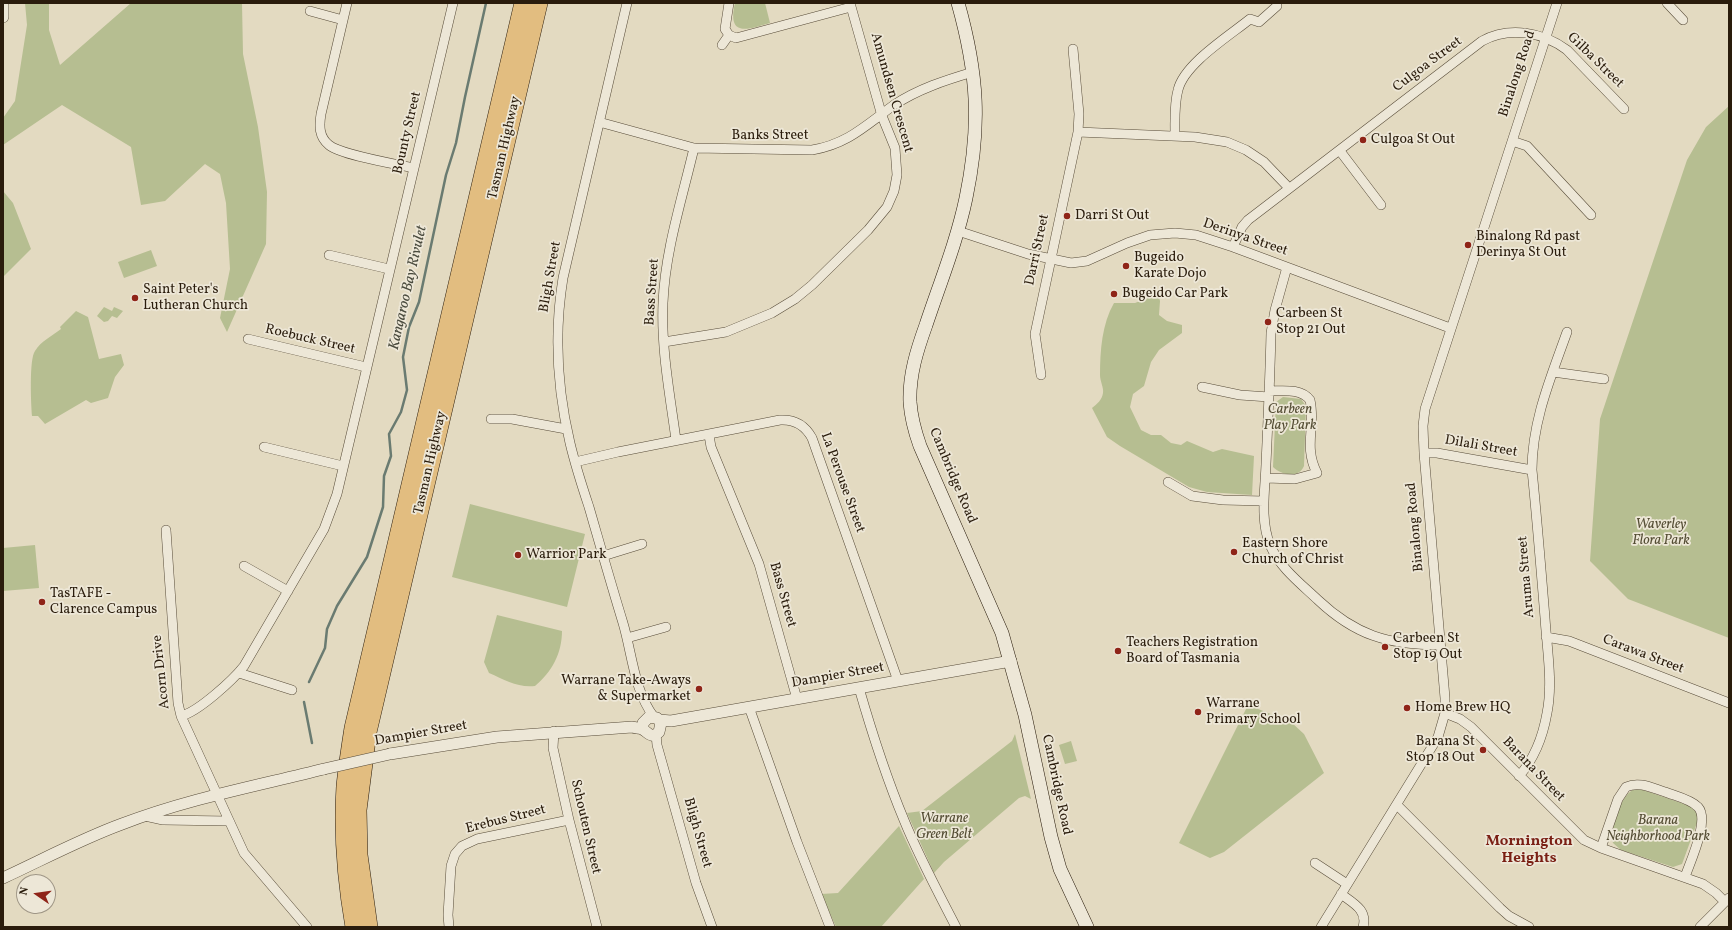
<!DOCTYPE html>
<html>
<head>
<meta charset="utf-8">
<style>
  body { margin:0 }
  #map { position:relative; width:1732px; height:930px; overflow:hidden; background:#e3dac1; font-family:Vollkorn,serif }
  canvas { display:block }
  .frame { position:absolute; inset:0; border:4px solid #2a1c0c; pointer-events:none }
  .north { position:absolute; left:16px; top:874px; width:40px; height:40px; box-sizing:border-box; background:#ede7d7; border:1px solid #9f9686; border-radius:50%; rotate:283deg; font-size:11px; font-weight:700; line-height:16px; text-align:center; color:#2a1c0c }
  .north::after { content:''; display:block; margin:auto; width:14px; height:18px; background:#8f2418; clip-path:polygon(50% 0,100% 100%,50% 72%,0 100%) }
</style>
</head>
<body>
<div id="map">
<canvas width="1732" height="930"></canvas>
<div class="frame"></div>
<div class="north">N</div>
</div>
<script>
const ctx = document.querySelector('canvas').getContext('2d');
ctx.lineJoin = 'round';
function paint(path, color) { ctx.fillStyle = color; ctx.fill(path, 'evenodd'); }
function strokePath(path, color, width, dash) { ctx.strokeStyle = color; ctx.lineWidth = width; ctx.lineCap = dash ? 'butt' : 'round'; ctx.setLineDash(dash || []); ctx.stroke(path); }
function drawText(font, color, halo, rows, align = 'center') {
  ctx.font = font + ' Vollkorn,serif'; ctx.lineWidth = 3.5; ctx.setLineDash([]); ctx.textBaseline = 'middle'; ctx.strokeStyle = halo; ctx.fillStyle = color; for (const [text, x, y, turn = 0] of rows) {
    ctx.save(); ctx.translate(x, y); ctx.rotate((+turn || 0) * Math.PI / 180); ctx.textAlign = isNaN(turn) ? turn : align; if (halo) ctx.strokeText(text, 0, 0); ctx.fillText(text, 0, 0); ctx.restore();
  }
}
paint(new Path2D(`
  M 25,3 L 49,3 L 49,30 L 60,65 L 131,3 L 242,3 L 243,54 L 258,127 L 267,192 L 266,244 L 227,332 L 220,318 L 230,269 L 226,203 L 220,174 L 205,164 L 165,201 L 141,205 L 131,147 L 62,105 L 3,145 L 3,118 L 15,101 L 27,25 Z
  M 735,3 L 765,3 L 770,23 C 747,30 727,37 735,3 Z
  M 1729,106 L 1729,638 L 1628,599 L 1590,561 L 1600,419 L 1687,160 L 1706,127 Z
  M 3,191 L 13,203 L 31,249 L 3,277 Z
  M 151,250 L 157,266 L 124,278 L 118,262 Z
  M 1158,294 L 1160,301 L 1159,315 L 1167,321 L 1182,325 L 1182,333 L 1159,350 L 1151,362 L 1144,386 L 1133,394 L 1130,407 L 1141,430 L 1151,435 L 1161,435 L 1171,443 L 1181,445 L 1187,441 L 1213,452 L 1222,449 L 1254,456 L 1252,495 L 1207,492 L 1189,487 L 1120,446 L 1107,437 L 1092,408 C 1097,404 1102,400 1103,393 C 1104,388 1100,381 1100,375 C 1100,350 1102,324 1114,303 L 1135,303 Z
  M 104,307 L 112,311 L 114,307 L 123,311 L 117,318 L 112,316 L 108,321 L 104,322 L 97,316 Z
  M 76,311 L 88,317 L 99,359 L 121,354 L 124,365 L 115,377 L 108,398 L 91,403 L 86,400 L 45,424 L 38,416 L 32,416 C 31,404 29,359 35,351 C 41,341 52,336 61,329 L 60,327 Z
  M 1283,397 L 1301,399 L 1306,406 L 1304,466 C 1299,479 1281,475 1273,467 L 1276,402 Z
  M 470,504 L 585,534 L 567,607 L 452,577 Z
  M 35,545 L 39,588 L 3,591 L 3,548 Z
  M 497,615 L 562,631 C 562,653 552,672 535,686 C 518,688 505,680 489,673 L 484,662 Z
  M 1248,705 L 1291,722 L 1304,734 L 1324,773 L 1224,852 L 1210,858 L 1179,843 Z
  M 1015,734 L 1031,799 L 1025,796 L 1019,798 L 944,862 L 934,873 L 907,813 L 922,811 L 1012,741 Z
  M 1071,741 L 1077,761 L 1065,764 L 1059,745 Z
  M 1635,789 L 1643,790 L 1690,806 L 1697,813 L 1697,823 L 1682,864 L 1673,867 L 1621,850 L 1613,843 C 1609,830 1621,793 1635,789 Z
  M 899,826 L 924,879 L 881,927 L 836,927 L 821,894 L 838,893 Z`), '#b6be91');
strokePath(new Path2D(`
  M 309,682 L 325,648 L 327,629 L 337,606 L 367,557 L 383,507 L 384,476 L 391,456 L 389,434 L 401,412 L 407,390 L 403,357 L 409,327 L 419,302 L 446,175 L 456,143 L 465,97 L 486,3
  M 304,702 L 312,743`), '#6a7b71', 2.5);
const minor = new Path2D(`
  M 347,3 L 321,114 C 319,126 319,137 329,145 C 341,155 396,164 414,168
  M 627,3 L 563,278 C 554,333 557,388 570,443 C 575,464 582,486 589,507 C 600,545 611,584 623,623 C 632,653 634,691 654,717
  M 729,3 L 725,29 L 729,35 L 736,38 L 851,7
  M 1667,3 L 1683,20
  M 310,11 L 343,20
  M 722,45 L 729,35
  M 599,122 L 694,148 L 812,150 C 848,144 866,125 894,105 C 918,89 946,80 973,72
  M 1078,132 L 1195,137 L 1227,142 L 1246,150 L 1264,162 L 1289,188
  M 1175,136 C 1175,121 1174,104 1178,90 C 1184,64 1229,36 1250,19 L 1259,22 L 1277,6
  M 1512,141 L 1527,146 L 1591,215
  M 1340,151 L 1381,205
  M 958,231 L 1028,254 L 1071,263 L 1087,261 L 1127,243 L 1150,235 L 1175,233 L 1196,235 L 1233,247 L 1450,328
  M 1233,247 L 1242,227 L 1248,220 L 1482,41 C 1509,26 1543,32 1567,50 L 1624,109
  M 329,255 L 389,269
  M 1287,267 L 1275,310 L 1271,333 C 1270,377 1268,421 1266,464 C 1265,491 1260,520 1270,545 C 1280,568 1300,583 1318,600 C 1355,635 1388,645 1439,645
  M 248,339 L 366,367
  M 664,342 L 726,332 L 772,313 L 795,299 L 812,285 L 868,230 L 887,207 L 894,191 L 897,175 L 895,148 L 882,116 L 850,3
  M 1553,372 L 1604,379
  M 1041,375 L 1035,334 L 1078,132 L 1079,114 L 1073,49
  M 1202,387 L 1240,395 L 1269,397
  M 491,419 L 512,419 L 566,429
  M 709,435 L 711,447 L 759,564 L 797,699
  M 676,440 C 670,395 661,349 663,303 C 665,251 682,199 694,148
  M 264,447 L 343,466
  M 1424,453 L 1437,453 L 1532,470
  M 575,462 L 618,452 L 780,420 C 795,419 805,425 812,438 L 898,681
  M 1266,478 L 1295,479 L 1317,473 C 1303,446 1316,426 1310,400 C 1301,388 1283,391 1269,391
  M 1168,482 L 1192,496 L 1223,500 L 1264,501
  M 166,530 L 178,703 L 181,716 L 244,853 L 307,927
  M 603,556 L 642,544
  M 244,566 L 288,591
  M 1546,637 L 1569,641 L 1729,703
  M 627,638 L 666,627
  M 239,673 L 292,690
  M 859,688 C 872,733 886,777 904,820 C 919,857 938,892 956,927
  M 749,707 L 797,842 L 830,927
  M 1445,713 L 1460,719 L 1471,727 L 1584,840 L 1601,848 L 1703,884 L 1716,893 L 1725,902
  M 181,716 C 198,712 233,680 244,666 L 324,529 L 337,494 L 453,3
  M 554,731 L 553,748 L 569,820 L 597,927
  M 656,734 L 657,745 L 696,883 L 712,927
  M 1519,776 C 1535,758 1543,736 1547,713 C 1553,683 1547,649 1545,618 C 1541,569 1537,519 1532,470 C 1532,421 1551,377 1567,332
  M 1397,805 L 1500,908 L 1509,916 L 1529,927
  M 145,816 L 163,820 L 228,821
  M 1601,848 L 1618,799 L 1626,787 C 1639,781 1652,788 1665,792 C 1675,796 1690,799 1698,807 C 1710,820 1690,862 1685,877
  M 1315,863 L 1347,884
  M 1341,894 C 1353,903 1368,910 1363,927
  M 449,927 L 448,915 L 451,866 L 455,854 L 462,846 L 477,839 L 569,820
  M 1321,927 L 1438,737 L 1445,713 L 1445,698 L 1424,453 L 1423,426 L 1425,409 L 1557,3
  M 1700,927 L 1729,898`);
const tertiary = new Path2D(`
  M 3,5 L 3,17
  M 659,720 L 671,721 L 1011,661
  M 390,754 L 497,737 L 632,727 C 635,728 640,728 642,729 C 649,733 651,739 659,732 L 661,723 L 657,718 L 649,717 L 643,723 L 643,729
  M 3,878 C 42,860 81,839 122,824 C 187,799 256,786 324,769`);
const secondary = new Path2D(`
  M 958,3 C 978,74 981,126 966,198 C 957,241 940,283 926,325 C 917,350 909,375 910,402 C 911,417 915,432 920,446 L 1002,633 L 1025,715 L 1051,837 L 1060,869 L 1087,927`);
const motorway = new Path2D(`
  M 354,927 C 346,881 342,833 345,786 C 347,767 350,747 353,728 L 523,3
  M 369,927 L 359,855 L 358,810 L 368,732 L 539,3`);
strokePath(minor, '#584c39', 10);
strokePath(tertiary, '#584c39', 12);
strokePath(secondary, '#2a1c0c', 14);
strokePath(motorway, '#2a1c0c', 18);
strokePath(minor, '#ede7d7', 9);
strokePath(tertiary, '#ede7d7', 11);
strokePath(secondary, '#ede7d7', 13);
strokePath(motorway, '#e2bd80', 17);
const tertiaryBridge = new Path2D(`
  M 324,769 L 390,754`);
strokePath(tertiaryBridge, '#584c39', 12, []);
strokePath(tertiaryBridge, '#ede7d7', 11);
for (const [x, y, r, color] of [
  [1363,140,4,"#8f2418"],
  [1067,216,4,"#8f2418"],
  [1468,245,4,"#8f2418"],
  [1126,266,4,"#8f2418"],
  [1114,294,4,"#8f2418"],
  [135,298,4,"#8f2418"],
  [1268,322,4,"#8f2418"],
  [1234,552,4,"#8f2418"],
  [518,555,4,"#8f2418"],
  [42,602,4,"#8f2418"],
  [1385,647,4,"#8f2418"],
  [1118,651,4,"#8f2418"],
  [699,689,4,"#8f2418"],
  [1407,708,4,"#8f2418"],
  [1198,712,4,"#8f2418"],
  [1483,750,4,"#8f2418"]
]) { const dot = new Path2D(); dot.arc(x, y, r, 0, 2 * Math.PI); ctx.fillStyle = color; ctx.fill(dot); strokePath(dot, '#ede7d7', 1.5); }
drawText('14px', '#2a1c0c', '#ede7d7', [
  ["Gilba Street",1595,61,44],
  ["Culgoa Street",1428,65,-37],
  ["Binalong Road",1518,74,-72],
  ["Amundsen Crescent",891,93,74],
  ["Bounty Street",408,133,-77],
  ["Banks Street",770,136],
  ["Tasman Highway",505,148,-77],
  ["Derinya Street",1245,238,19],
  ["Darri Street",1038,250,-78],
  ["Bligh Street",551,277,-80],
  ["Bass Street",653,292,-86],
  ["Roebuck Street",310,340,13],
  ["Dilali Street",1481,447,10],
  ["Tasman Highway",431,463,-77],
  ["Cambridge Road",952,476,67],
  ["La Perouse Street",842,483,70],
  ["Binalong Road",1416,527,-95],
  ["Aruma Street",1527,577,-95],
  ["Bass Street",782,595,74],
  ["Carawa Street",1643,655,21],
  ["Acorn Drive",162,672,-96],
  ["Dampier Street",838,676,-10],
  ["Dampier Street",421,734,-10],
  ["Barana Street",1533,770,46],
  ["Cambridge Road",1056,785,78],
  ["Erebus Street",506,820,-14],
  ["Schouten Street",585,827,77],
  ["Bligh Street",697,833,74]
]);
drawText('14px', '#2a1c0c', '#ede7d7', [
  ["Culgoa St Out",1371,140],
  ["Darri St Out",1075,216],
  ["Binalong Rd past",1476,237],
  ["Derinya St Out",1476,253],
  ["Bugeido",1134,258],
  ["Karate Dojo",1134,274],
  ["Saint Peter's",143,290],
  ["Lutheran Church",143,306],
  ["Bugeido Car Park",1122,294],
  ["Carbeen St",1276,314],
  ["Stop 21 Out",1276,330],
  ["Eastern Shore",1242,544],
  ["Church of Christ",1242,560],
  ["Warrior Park",526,555],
  ["TasTAFE -",50,594],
  ["Clarence Campus",50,610],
  ["Carbeen St",1393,639],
  ["Stop 19 Out",1393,655],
  ["Teachers Registration",1126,643],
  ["Board of Tasmania",1126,659],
  ["Warrane Take-Aways",691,681,"right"],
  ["& Supermarket",691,697,"right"],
  ["Warrane",1206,704],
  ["Primary School",1206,720],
  ["Home Brew HQ",1415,708],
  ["Barana St",1475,742,"right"],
  ["Stop 18 Out",1475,758,"right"]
], 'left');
drawText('italic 14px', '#544d34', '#ede7d7', [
  ["Carbeen",1290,410],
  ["Play Park",1290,426],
  ["Waverley",1661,525],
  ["Flora Park",1661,541],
  ["Warrane",944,819],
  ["Green Belt",944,835],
  ["Barana",1658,821],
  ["Neighborhood Park",1658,837]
]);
drawText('italic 15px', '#4a4b3e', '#ede7d7', [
  ["Kangaroo Bay Rivulet",409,288,-77]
]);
drawText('bold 15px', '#7a1f14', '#ede7d7', [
  ["Mornington",1529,842],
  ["Heights",1529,859]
]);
</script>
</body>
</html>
